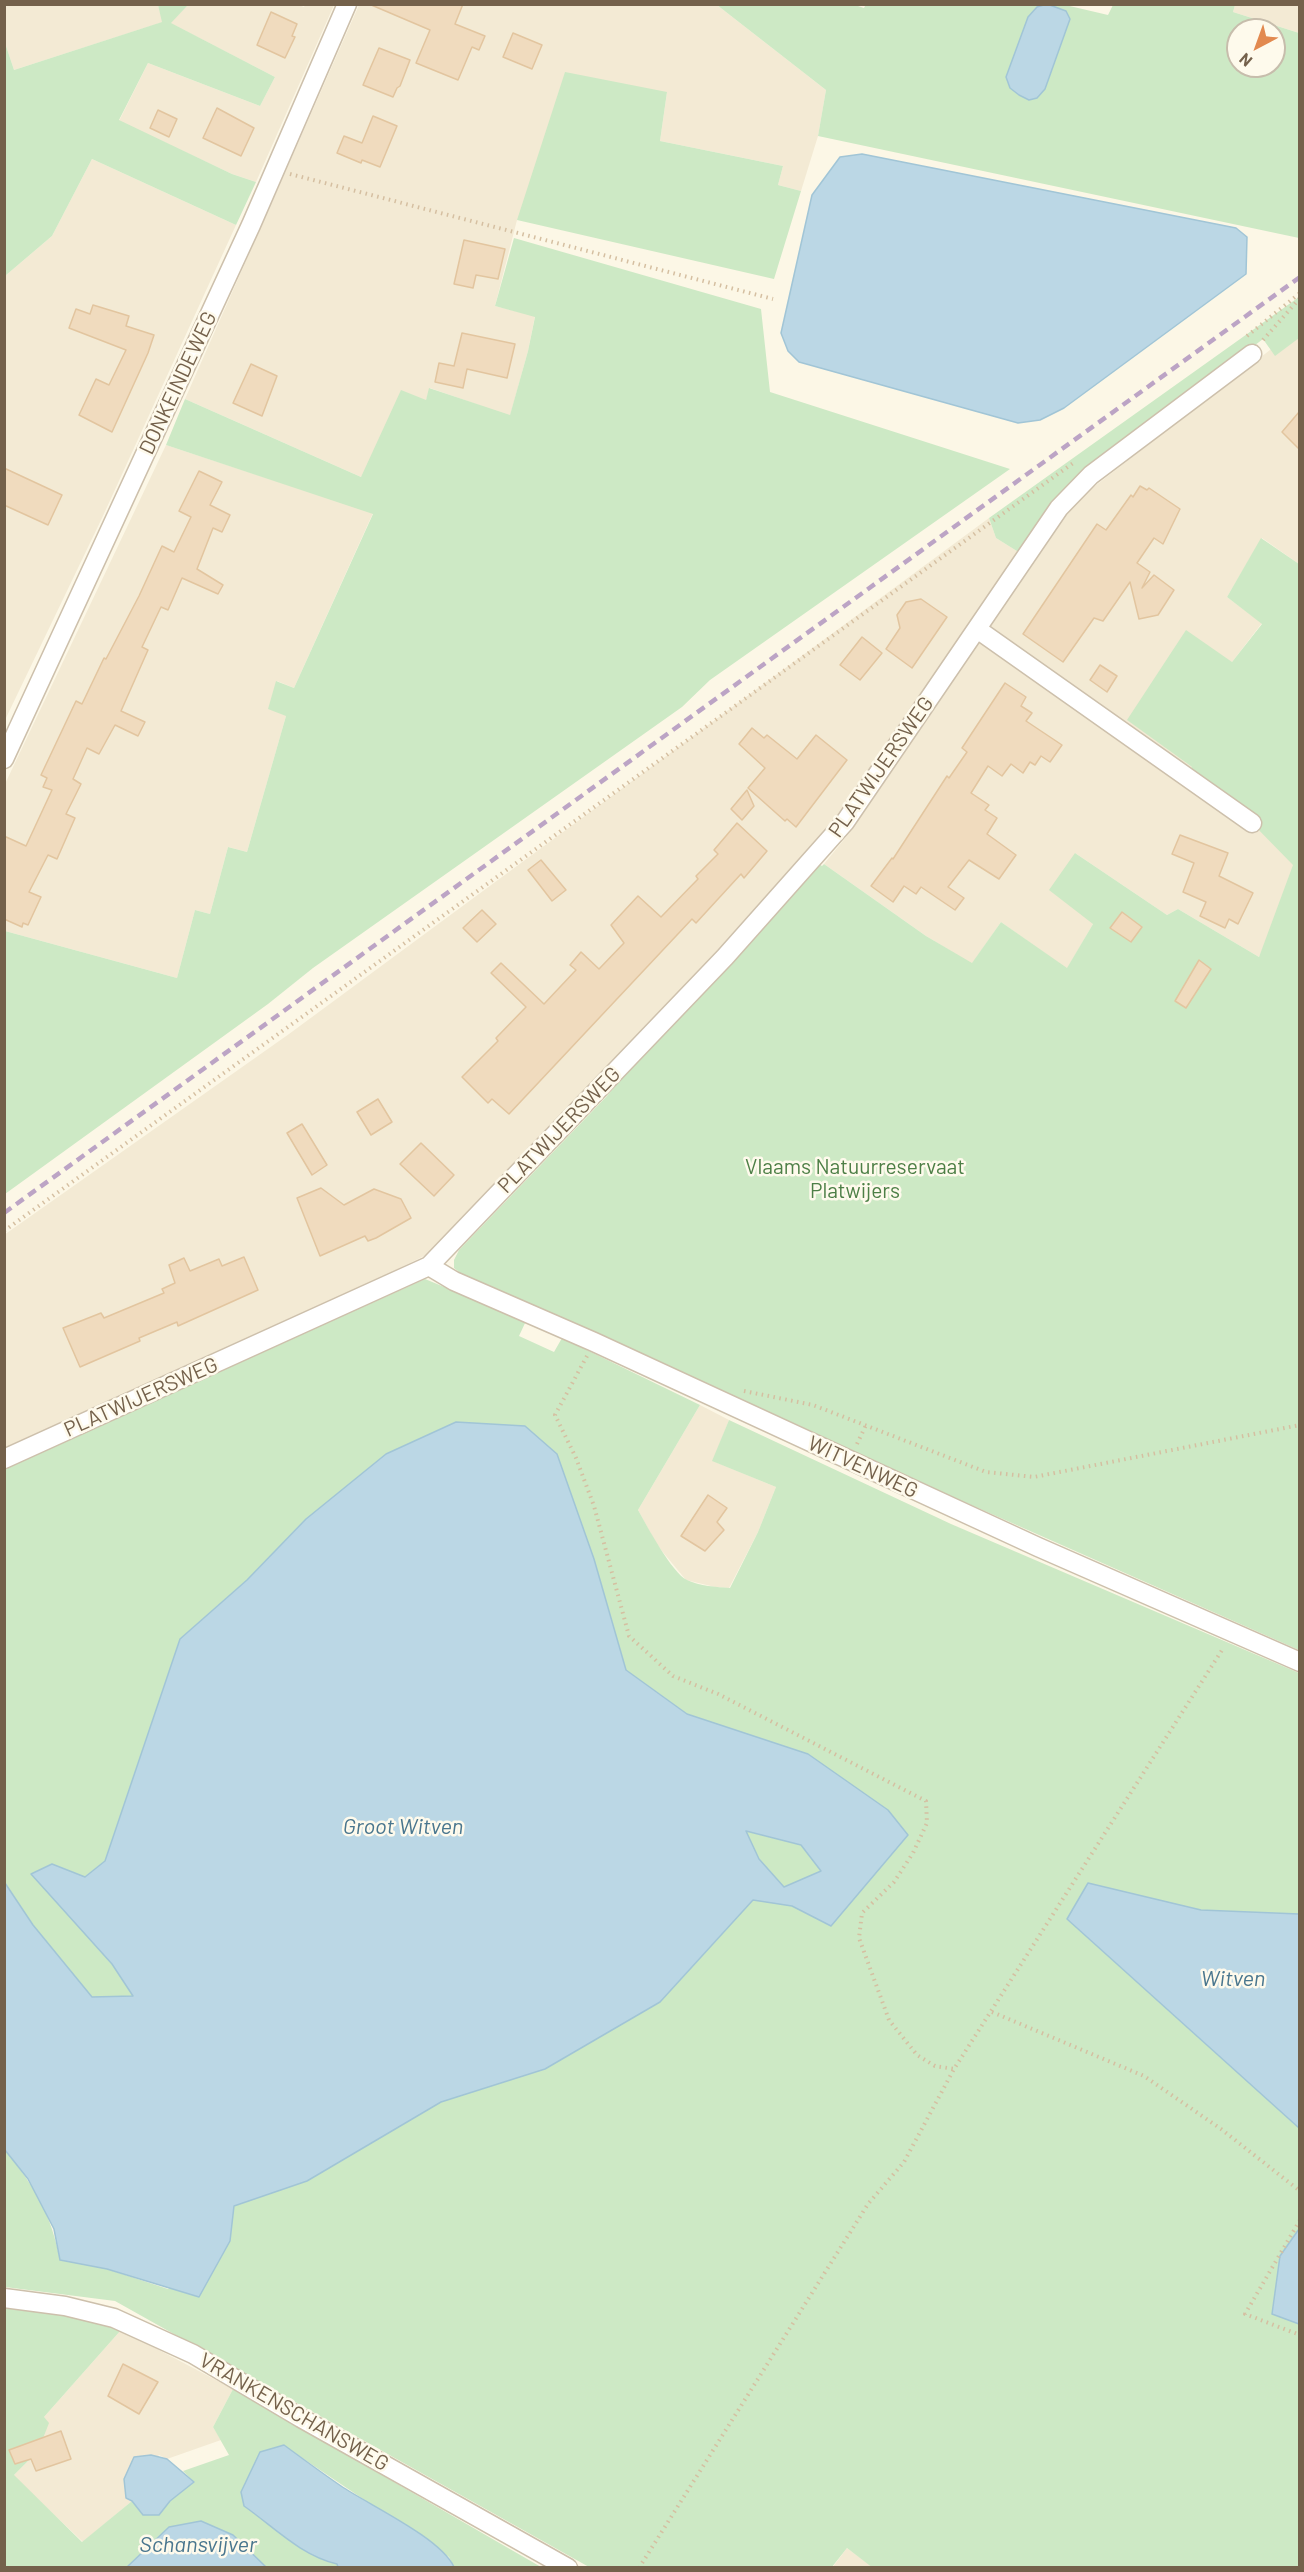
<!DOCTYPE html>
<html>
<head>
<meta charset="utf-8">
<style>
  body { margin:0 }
  #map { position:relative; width:1304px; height:2572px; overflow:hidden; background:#fcf7e6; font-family:Barlow,sans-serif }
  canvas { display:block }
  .frame { position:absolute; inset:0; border:6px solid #74614b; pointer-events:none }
  .north { position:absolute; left:1226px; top:18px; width:60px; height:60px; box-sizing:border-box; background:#fefaec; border:2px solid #c7bdac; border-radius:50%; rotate:221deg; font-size:16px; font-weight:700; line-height:24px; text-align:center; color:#74614b }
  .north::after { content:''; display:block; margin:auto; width:21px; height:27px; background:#e2894f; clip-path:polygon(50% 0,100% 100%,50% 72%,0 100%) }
</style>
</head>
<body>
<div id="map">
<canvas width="1304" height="2572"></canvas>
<div class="frame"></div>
<div class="north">N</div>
</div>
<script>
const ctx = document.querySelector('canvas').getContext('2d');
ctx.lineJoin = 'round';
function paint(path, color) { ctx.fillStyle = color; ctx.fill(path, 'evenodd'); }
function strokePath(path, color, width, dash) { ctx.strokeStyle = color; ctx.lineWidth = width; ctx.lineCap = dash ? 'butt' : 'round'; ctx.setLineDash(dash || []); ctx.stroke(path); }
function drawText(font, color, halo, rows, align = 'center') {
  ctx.font = font + ' Barlow,sans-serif'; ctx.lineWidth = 5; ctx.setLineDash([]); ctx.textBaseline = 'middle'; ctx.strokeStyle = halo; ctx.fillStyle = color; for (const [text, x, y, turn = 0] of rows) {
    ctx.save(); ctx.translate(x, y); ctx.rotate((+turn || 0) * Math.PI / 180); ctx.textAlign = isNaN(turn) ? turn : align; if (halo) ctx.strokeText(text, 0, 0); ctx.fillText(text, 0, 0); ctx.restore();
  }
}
paint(new Path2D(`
  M 296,4 L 304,7 L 305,5 L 334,5 L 256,182 L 232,174 L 119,121 L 148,63 L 260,106 L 275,77 L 170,23 L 188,5 Z
  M 4,5 L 158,5 L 163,22 L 14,70 L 5,43 Z
  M 359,5 L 717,5 L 826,90 L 818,136 L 801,191 L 778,185 L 783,166 L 660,141 L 667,92 L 517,220 L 495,306 L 535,316 L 528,351 L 510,416 L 430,388 L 426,400 L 361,477 L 185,399 Z
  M 1235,5 L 1299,5 L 1299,33 L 1233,12 Z
  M 92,159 L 236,225 L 102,518 L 5,720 L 5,276 L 52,236 Z
  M 1297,329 L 1299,332 L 1299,564 L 1262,538 L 1227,597 L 1262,623 L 1232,662 L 1128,720 L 1299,845 L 1299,868 L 1259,957 L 1178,909 L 1167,915 L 1075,853 L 1093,924 L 1067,969 L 1001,922 L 972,964 L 926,936 L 824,864 L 851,831 L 1077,500 Z
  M 166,445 L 373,513 L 294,688 L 277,681 L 286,716 L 247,852 L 228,847 L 210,914 L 195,910 L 177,978 L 5,931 L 4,786 Z
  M 989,518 L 996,538 L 1020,553 L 823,835 L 738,929 L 434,1251 L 324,1306 L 5,1450 L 4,1235 L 289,1034 Z
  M 700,1405 L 729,1420 L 713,1461 L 776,1487 L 758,1532 L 729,1588 L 715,1587 L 686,1580 L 657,1545 L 638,1510 Z
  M 121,2330 L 233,2389 L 213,2427 L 221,2440 L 167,2459 L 159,2455 L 132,2501 L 83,2542 L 13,2476 L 38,2451 L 44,2417 Z
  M 847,2548 L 873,2567 L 832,2568 Z`), '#f3ead4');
paint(new Path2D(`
  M 852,4 L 864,8 L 866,4 L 1061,4 L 1108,15 L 1113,5 L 1235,5 L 1233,12 L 1299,33 L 1299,238 L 818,136 L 826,90 L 717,5 ZM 1238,30 L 1274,30 L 1274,66 L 1238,66 Z
  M 158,5 L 188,5 L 171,23 L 275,77 L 260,106 L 148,63 L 119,120 L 232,174 L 256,182 L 236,225 L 92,159 L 52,236 L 5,276 L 5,43 L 14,70 L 162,22 Z
  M 565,72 L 667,92 L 660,141 L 783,166 L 778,185 L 801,191 L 774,279 L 517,220 Z
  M 514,238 L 761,309 L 770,392 L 1010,469 L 710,680 L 682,707 L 313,968 L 268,1004 L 5,1194 L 5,931 L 177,978 L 195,910 L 210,914 L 228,847 L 247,852 L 286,716 L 268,709 L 276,681 L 294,688 L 373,514 L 166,445 L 185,399 L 361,477 L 401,390 L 426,400 L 429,388 L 510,415 L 528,351 L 535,317 L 495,306 Z
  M 1299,297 L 1299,338 L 1275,356 L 1263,339 L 1056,497 L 1020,553 L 996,538 L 989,518 Z
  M 1261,538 L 1299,564 L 1299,1650 L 743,1404 L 464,1276 L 454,1268 L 454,1260 L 459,1250 L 606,1097 L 811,859 L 822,866 L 824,864 L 926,936 L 972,963 L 1001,922 L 1067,968 L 1093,924 L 1049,890 L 1075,853 L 1167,915 L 1178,909 L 1259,957 L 1293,865 L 1252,823 L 1185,776 L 1192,767 L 1127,720 L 1186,630 L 1232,662 L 1262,624 L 1227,597 Z
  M 425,1279 L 526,1321 L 519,1336 L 554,1352 L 562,1338 L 700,1405 L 638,1510 C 647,1526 672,1573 687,1580 C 700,1586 716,1587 730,1588 L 758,1532 L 776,1487 L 712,1461 L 729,1420 L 951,1524 L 1299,1673 L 1299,1914 L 1201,1910 L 1088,1883 L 1067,1919 L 1299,2128 L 1299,2229 L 1280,2256 L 1272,2314 L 1299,2324 L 1299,2567 L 873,2568 L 847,2548 L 832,2567 L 589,2567 L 115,2301 L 5,2287 L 5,2150 C 35,2187 51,2214 60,2260 L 107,2269 L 168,2289 L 230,2241 L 234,2206 L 307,2181 L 441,2102 L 545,2069 L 660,2002 L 753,1900 L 792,1906 L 831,1926 L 808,1754 L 687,1714 L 626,1670 L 594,1559 L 306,1519 L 247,1580 L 180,1639 L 105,1861 L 85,1877 L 52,1864 L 76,1921 L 112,1964 L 133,1996 L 92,1998 L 33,1925 L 5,1883 L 5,1468 Z
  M 745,1831 L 801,1845 L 821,1871 L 784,1887 L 759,1859 Z
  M 5,2305 L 101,2321 L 121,2330 L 44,2417 L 49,2423 L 38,2451 L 14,2475 L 82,2542 L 132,2501 L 143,2515 L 159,2515 L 170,2501 L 194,2482 L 183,2471 L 229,2455 L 213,2427 L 233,2389 L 541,2567 L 454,2567 L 449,2557 L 283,2445 L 282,2533 C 299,2549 314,2558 337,2564 L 338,2567 L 266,2567 L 233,2535 L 169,2527 L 127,2567 L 5,2567 Z`), '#cde9c5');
const water = new Path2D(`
  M 1047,4 L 1066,11 L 1070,19 L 1045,89 L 1037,98 L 1029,100 L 1019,95 L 1010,88 L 1006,77 L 1028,17 L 1037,7 Z
  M 862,154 L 1236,228 L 1247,237 L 1246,274 L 1064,408 L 1040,420 L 1018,423 L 799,362 L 788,351 L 781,333 L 812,195 L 840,157 Z
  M 456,1422 L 525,1426 L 557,1454 L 594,1559 L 626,1670 L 687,1714 L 808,1754 L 888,1810 L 908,1835 L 831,1926 L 792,1906 L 753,1900 L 660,2002 L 545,2069 L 441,2102 L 307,2181 L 234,2206 L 230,2241 L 199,2297 L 107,2269 L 60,2260 L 54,2229 L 28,2179 L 5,2150 L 5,1883 L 33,1925 L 92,1997 L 133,1996 L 112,1964 L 31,1874 L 52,1864 L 85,1877 L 105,1861 L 180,1639 L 247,1580 L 306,1519 L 386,1454 ZM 746,1831 L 801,1845 L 821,1871 L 784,1887 L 759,1859 Z
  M 1088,1883 L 1201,1910 L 1299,1914 L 1299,2128 L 1067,1919 Z
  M 1299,2229 L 1300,2324 L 1299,2324 L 1272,2314 L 1280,2256 Z
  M 284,2445 C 303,2459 322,2473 341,2486 C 369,2505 441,2538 454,2567 L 338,2567 L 337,2564 C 300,2555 274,2527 244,2506 L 241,2492 L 260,2452 Z
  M 151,2455 L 167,2459 L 194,2482 L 170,2501 L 159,2515 L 143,2515 L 132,2501 L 126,2498 L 124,2479 L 134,2457 Z
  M 201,2521 L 233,2535 L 266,2567 L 127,2567 L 169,2527 Z`);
paint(water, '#bbd7e5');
strokePath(water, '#a1c5d6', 1.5);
const building = new Path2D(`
  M 369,4 L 463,4 L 455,24 L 485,36 L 479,50 L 472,47 L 458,80 L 416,63 L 430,30 Z
  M 271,12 L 297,24 L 292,36 L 295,37 L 285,58 L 257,45 Z
  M 513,33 L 542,45 L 532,69 L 503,57 Z
  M 379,48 L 410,60 L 400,86 L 397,88 L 393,97 L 363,85 Z
  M 217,108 L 254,128 L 241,156 L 203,138 Z
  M 158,110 L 177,119 L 169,137 L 150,128 Z
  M 373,116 L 397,126 L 380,167 L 362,160 L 361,163 L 337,153 L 344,136 L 362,143 Z
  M 464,240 L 505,249 L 498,279 L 476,275 L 473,288 L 454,284 Z
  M 93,305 L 129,316 L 126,326 L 154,335 L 148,353 L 112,432 L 79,415 L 96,379 L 109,385 L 126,350 L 69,328 L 76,309 L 90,314 Z
  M 462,333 L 515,344 L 507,378 L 467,369 L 463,388 L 435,382 L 439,363 L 454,366 Z
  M 251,364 L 277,376 L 262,416 L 233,403 Z
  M 1299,412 L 1299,449 L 1282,432 Z
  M 4,468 L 62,495 L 48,525 L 4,505 Z
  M 199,471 L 222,482 L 210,505 L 230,515 L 222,532 L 213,528 L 197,569 L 223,585 L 218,594 L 182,578 L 168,610 L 161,607 L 142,647 L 148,650 L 121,711 L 145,722 L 138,736 L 115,725 L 99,754 L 87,748 L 73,779 L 81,784 L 66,814 L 75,818 L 57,859 L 48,855 L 29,892 L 41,897 L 28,925 L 23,923 L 22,927 L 4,919 L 4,836 L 26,846 L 52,790 L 43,787 L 47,778 L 41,775 L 76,701 L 82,704 L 104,658 L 106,659 L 139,596 L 162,546 L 174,552 L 191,517 L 179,511 Z
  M 1140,486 L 1147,490 L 1149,488 L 1180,509 L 1163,544 L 1154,538 L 1137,563 L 1150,572 L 1142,588 L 1154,575 L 1174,590 L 1158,615 L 1139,619 L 1130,582 L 1103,621 L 1094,618 L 1063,662 L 1023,634 L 1097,524 L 1106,530 L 1131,495 L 1133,497 Z
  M 921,599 L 947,617 L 912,668 L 886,649 L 900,628 L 897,615 L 906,602 Z
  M 862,637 L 882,653 L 860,680 L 840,665 Z
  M 1100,665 L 1117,676 L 1107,692 L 1090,680 Z
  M 1005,683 L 1026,697 L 1021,706 L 1032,713 L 1026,721 L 1062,745 L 1050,762 L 1041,756 L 1035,765 L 1030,762 L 1023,773 L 1011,764 L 1002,776 L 988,766 L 971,793 L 989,805 L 985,810 L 997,818 L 987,834 L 1016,855 L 999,879 L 969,860 L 948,887 L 964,898 L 955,910 L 921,887 L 916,894 L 904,886 L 893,902 L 871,886 L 892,858 L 893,859 L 947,776 L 949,778 L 967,752 L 962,748 Z
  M 752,728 L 764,738 L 767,735 L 797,759 L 816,735 L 847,760 L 796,827 L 787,819 L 785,821 L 748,788 L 765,768 L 739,744 Z
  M 747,790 L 754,806 L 742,820 L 731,809 Z
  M 737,823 L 767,851 L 744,878 L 741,874 L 696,923 L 692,919 L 509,1114 L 492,1099 L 488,1103 L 462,1077 L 498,1041 L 496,1038 L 526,1007 L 491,973 L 501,963 L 544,1004 L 576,970 L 570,965 L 581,952 L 599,969 L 624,943 L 611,925 L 638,896 L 661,917 L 698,879 L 696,876 L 718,854 L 714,850 Z
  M 1180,835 L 1228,853 L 1219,876 L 1253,893 L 1238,924 L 1229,919 L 1225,928 L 1200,916 L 1206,902 L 1183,892 L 1194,863 L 1172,854 Z
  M 541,860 L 566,890 L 552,901 L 528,870 Z
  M 482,910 L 496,924 L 477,942 L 463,928 Z
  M 1122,912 L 1142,927 L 1131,942 L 1110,928 Z
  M 1199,960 L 1211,969 L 1186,1008 L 1175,1001 Z
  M 378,1099 L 392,1122 L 371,1135 L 357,1112 Z
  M 302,1124 L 327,1165 L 312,1175 L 287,1133 Z
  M 421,1143 L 454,1175 L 434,1196 L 400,1164 Z
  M 321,1188 L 344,1205 L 374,1189 L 401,1199 L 411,1218 L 376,1238 L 368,1241 L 365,1236 L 320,1256 L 297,1198 Z
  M 244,1257 L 258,1290 L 178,1326 L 177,1322 L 139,1338 L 140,1341 L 80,1367 L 63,1328 L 101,1313 L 104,1318 L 164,1293 L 162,1289 L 175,1283 L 169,1265 L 184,1258 L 190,1271 L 219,1259 L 222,1266 Z
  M 708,1495 L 727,1508 L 717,1522 L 724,1530 L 705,1551 L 681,1536 Z
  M 123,2364 L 158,2382 L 139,2414 L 108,2396 Z
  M 61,2431 L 71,2459 L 36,2471 L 31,2459 L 15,2464 L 9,2450 Z`);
paint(building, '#f0dbbe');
strokePath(building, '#e2c59f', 1.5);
const minor = new Path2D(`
  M 977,629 L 1252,823
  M 4,759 L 251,225 L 347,4
  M 429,1266 L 454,1281 L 594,1342 L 1038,1547 L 1300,1662
  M 4,1459 L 429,1266 L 725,957 L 845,822 L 1059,508 L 1091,475 L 1252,354
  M 4,2298 L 65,2306 L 114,2318 L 193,2354 L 301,2418 L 568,2568`);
strokePath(minor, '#cdc0ac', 21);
strokePath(new Path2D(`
  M 290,174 L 773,299
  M 1247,336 L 1300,293
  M 1263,340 L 1300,298
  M 4,1231 L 1076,461
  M 587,1356 L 555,1415 L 576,1458 L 594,1506 L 629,1636 L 673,1676 L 718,1694 L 926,1801 L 927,1823 L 913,1853 L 894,1882 L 862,1913 L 859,1938 L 889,2020 L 917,2055 L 935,2066 L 954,2069
  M 744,1391 L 813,1405 L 986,1472 L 1034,1477 L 1300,1425
  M 857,1444 L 866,1425
  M 992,2012 L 1144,2076 L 1221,2129 L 1300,2191
  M 1300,2220 L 1245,2314 L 1300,2335
  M 639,2568 L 868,2204 L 904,2162 L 954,2069 L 1224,1647`), '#d5bfa1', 4, [1.5, 4.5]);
strokePath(minor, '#fff', 18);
strokePath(new Path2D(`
  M 4,1213 L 1300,277`), '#bca4c5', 4.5, [9, 6]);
drawText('21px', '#74614b', '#fefaec', [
  ["DONKEINDEWEG",178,383,-65],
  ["PLATWIJERSWEG",881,767,-55],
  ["PLATWIJERSWEG",559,1130,-46],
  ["PLATWIJERSWEG",141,1397,-24],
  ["WITVENWEG",863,1467,25],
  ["VRANKENSCHANSWEG",294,2412,30]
]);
drawText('21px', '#4d7f46', '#fefaec', [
  ["Vlaams Natuurreservaat",855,1167],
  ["Platwijers",855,1191]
]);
drawText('italic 22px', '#49768e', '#fefaec', [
  ["Groot Witven",403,1827],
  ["Witven",1233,1979],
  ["Schansvijver",198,2545]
]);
</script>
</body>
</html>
